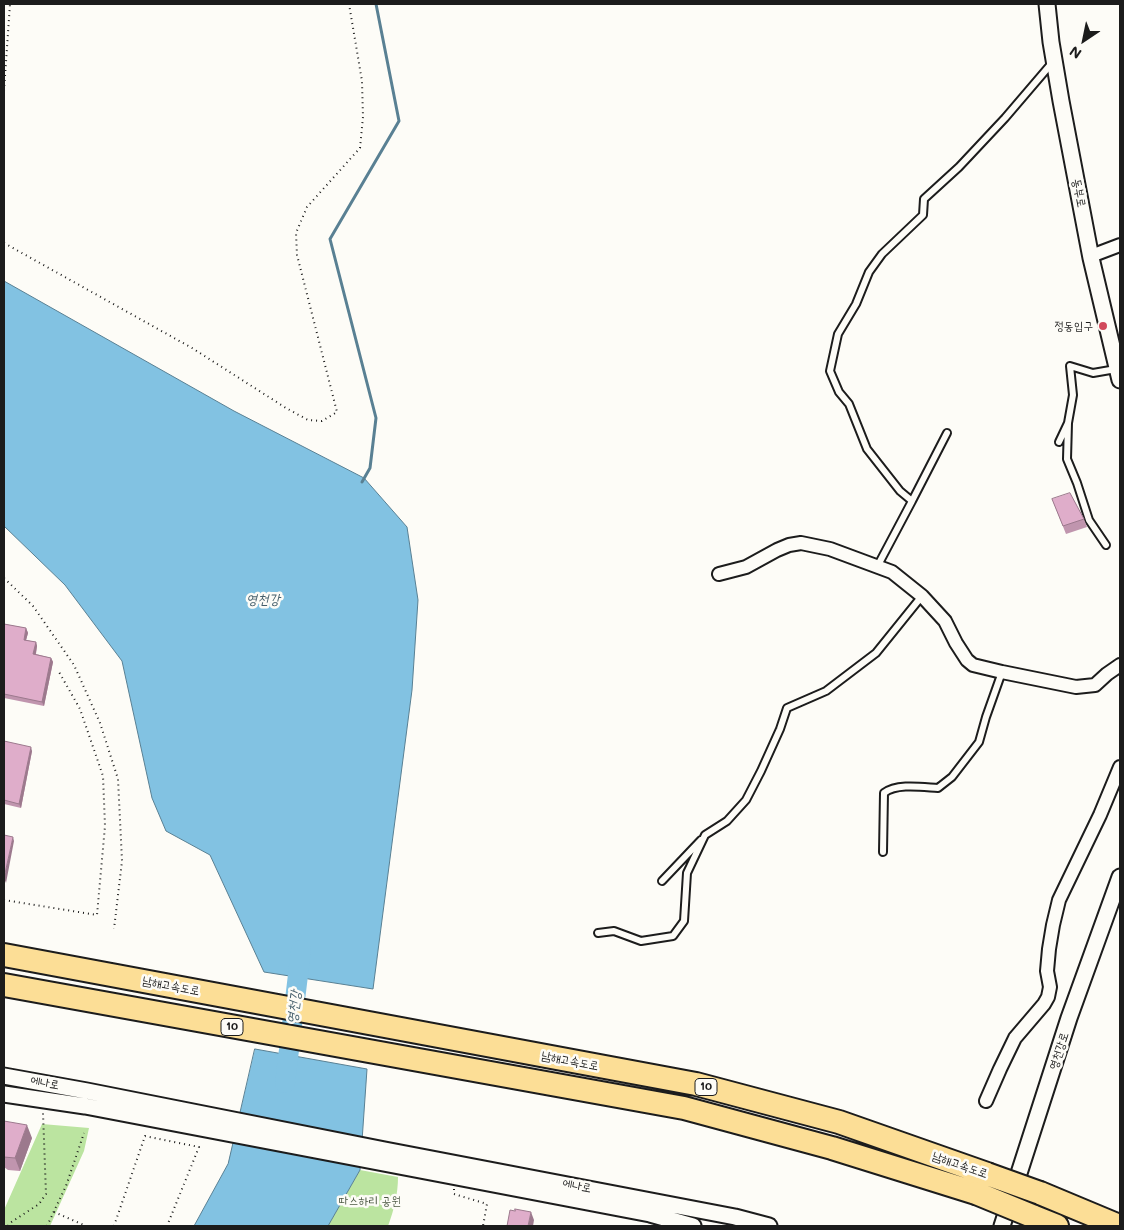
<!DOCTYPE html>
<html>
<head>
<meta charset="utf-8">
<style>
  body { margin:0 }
  #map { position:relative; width:1124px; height:1230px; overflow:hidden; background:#fdfcf7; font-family:Mali,sans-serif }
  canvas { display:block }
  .frame { position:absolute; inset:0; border:5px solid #1c1c1c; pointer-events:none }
  .north { position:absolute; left:1059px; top:15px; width:50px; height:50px; -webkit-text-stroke:4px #fdfcf7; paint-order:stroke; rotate:214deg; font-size:14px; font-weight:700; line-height:20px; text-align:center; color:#1c1c1c }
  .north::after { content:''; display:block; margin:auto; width:18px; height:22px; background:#1c1c1c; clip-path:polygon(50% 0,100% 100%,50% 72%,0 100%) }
</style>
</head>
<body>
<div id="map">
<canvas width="1124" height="1230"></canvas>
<div class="frame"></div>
<div class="north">N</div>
</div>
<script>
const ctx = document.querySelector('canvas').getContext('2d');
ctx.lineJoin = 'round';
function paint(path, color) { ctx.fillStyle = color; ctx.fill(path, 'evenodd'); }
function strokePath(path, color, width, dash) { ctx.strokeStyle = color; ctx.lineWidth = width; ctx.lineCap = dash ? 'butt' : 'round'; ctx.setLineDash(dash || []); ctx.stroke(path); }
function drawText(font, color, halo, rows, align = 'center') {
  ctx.font = font + ' Mali,"Poor Story",sans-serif'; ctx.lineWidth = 5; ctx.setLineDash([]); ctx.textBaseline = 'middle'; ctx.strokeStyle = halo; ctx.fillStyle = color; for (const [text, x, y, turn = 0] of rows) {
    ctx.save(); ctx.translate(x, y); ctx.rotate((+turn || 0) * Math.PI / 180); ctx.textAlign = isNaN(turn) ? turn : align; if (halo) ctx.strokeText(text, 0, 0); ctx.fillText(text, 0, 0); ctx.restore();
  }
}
paint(new Path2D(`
  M 42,1124 L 89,1128 L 84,1151 L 50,1226 L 4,1226 L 4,1210 Z
  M 360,1170 L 398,1177 C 398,1194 394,1210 388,1226 L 328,1226 Z`), '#bbe4a0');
const water = new Path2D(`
  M 4,281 L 234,411 L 364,478 L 407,527 L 418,600 L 412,690 L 373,989 L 264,972 L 210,855 L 166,831 L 152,798 L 122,661 L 65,585 L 4,526 Z
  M 255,1049 L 367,1069 L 360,1170 L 328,1226 L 194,1226 L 228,1164 Z`);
paint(water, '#82c2e2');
strokePath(water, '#598093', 1);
strokePath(new Path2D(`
  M 362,482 L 370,468 L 376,418 L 330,239 L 399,121 L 376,4`), '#598093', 3);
strokePath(new Path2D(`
  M 285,1083 L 301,950`), '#82c2e2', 20);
const service = new Path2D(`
  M 1068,423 L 1067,459 L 1077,483 L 1089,520 L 1106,545
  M 1059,442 L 1068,423 L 1073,395 L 1070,366 L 1093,373 L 1116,369
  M 912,501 L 947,433
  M 877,567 L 912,501 L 900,491 L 867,449 L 849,404 L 839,392 L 830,371 L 838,334 L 856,304 L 869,272 L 882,254 L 923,215 L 924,199 L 959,167 L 1005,118 L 1052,63
  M 883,852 L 884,793 C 897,783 922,787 938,788 L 952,777 L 979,742 L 986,717 L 1002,672
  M 662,881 L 701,840
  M 598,933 L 614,931 L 641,941 L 673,936 L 684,921 L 687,873 L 705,835 L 727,821 L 746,800 L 761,771 L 780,729 L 787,708 L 826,691 L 876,653 L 922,596`);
const minor = new Path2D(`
  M 1091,256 L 1120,245
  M 719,574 L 746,567 L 777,550 L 789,545 L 801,543 L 830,549 L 892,572 L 922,596 L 945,621 L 956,643 L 967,660 L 973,665 L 1002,672 L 1076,687 L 1095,685 L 1107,674 L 1120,665
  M 986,1101 L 1000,1069 L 1015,1038 L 1044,1004 L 1048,997 L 1050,987 L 1047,971 L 1049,949 L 1053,925 L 1059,900 L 1100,815 L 1120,767`);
const tertiary = new Path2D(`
  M 1047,4 L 1051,42 L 1061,101 L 1091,258 L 1120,380
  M 4,1076 L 87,1091 L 385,1150 L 735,1217 L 769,1226
  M 4,1094 L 85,1106 L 650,1214 L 693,1226
  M 1002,1226 L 1069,1018 L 1120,877`);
const motorway = new Path2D(`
  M 4,955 L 696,1084 L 839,1122 L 987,1174
  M 4,985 L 684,1108 L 832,1148 L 976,1193
  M 1040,1193 L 1119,1226
  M 1032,1216 L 1057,1226`);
strokePath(service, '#1c1c1c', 10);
strokePath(minor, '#1c1c1c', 16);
strokePath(tertiary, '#1c1c1c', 19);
strokePath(motorway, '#1c1c1c', 26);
strokePath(new Path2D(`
  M 4,91 L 10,4
  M 4,243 L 192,348 L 286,408 L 308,420 L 322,421 L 337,412 L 297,255 L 296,233 L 307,207 L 360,148 L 363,117 L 362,81 L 349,4
  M 4,578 L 33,606 L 74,665 L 100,723 L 118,779 L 122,861 L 114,929
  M 4,900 L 97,915 L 105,826 L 103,776 L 80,709 L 59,672
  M 454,1189 L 454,1194 L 487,1204 L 483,1226
  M 54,1212 L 86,1226
  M 8,1226 L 10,1223 L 39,1204 L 46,1194 L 43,1113
  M 47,1226 L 66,1186 L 84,1133
  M 114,1226 L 145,1136 L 199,1147 L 167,1226`), '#1c1c1c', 2, [1, 4]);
strokePath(service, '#fdfcf7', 6);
strokePath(minor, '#fdfcf7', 12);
strokePath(tertiary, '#fdfcf7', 15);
strokePath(motorway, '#fcde96', 22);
const motorwayBridge = new Path2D(`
  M 987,1174 L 1040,1193
  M 976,1193 L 1032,1216`);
strokePath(motorwayBridge, '#1c1c1c', 26, []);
strokePath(motorwayBridge, '#fcde96', 22);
paint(new Path2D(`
  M 1052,499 L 1084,519 L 1087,527 L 1066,534 Z
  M 4,624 L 26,628 L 28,633 L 26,640 L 36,642 L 37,646 L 36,654 L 51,658 L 53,662 L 44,706 L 4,698 Z
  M 4,741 L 32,751 L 21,808 L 4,804 Z
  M 4,1121 L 32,1138 L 20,1171 L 8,1170 L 4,1167 Z`), '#c095ae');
paint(new Path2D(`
  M 26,628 L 28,633 L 25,644 L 24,640 Z
  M 36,642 L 37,646 L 35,658 L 33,654 Z
  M 51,658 L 53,662 L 44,706 L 42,702 Z
  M 31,747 L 32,751 L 21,808 L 19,804 Z
  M 13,837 L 14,841 L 6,883 L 4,878 Z
  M 27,1125 L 32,1138 L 20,1171 L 15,1158 Z
  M 531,1212 L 534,1220 L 533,1226 L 528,1226 Z`), '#9c798d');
const building = new Path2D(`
  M 1070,493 L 1084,519 L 1063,526 L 1052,499 Z
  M 4,624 L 26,628 L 24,640 L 36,642 L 33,654 L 51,658 L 42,702 L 4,694 Z
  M 4,741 L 31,747 L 19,804 L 4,800 Z
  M 4,835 L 13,837 L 4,878 Z
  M 4,1121 L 27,1125 L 15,1158 L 4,1157 Z
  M 515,1209 L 531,1212 L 528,1226 L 507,1226 L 510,1210 L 515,1211 Z`);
paint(building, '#dfadca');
strokePath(building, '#9c798d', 1);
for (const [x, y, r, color] of [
  [1103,326,5,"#d1495b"]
]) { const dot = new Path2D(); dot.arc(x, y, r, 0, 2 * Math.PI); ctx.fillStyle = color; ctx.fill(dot); strokePath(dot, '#fdfcf7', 2); }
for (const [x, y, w] of [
  [232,1027,22],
  [706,1087,22]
]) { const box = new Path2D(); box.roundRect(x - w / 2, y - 8.5, w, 17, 4); ctx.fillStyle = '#fdfcf7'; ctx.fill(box); strokePath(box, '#1c1c1c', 1); }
drawText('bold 11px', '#1c1c1c', null, [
  ["10",232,1027],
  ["10",706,1087]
]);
drawText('12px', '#1c1c1c', '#fdfcf7', [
  ["동부로",1079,193,79],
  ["남해고속도로",171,986,11],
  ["영천강로",1059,1051,-72],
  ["남해고속도로",570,1061,11],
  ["에나로",45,1083,10],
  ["남해고속도로",960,1165,19],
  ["에나로",577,1186,11]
]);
drawText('12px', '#1c1c1c', '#fdfcf7', [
  ["정동입구",1093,326]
], 'right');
drawText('12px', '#4c5844', '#fdfcf7', [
  ["따스하리 공원",370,1201]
]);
drawText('italic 14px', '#455e6b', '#fdfcf7', [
  ["영천강",263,600],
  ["영천강",294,1007,-83]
]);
</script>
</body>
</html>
